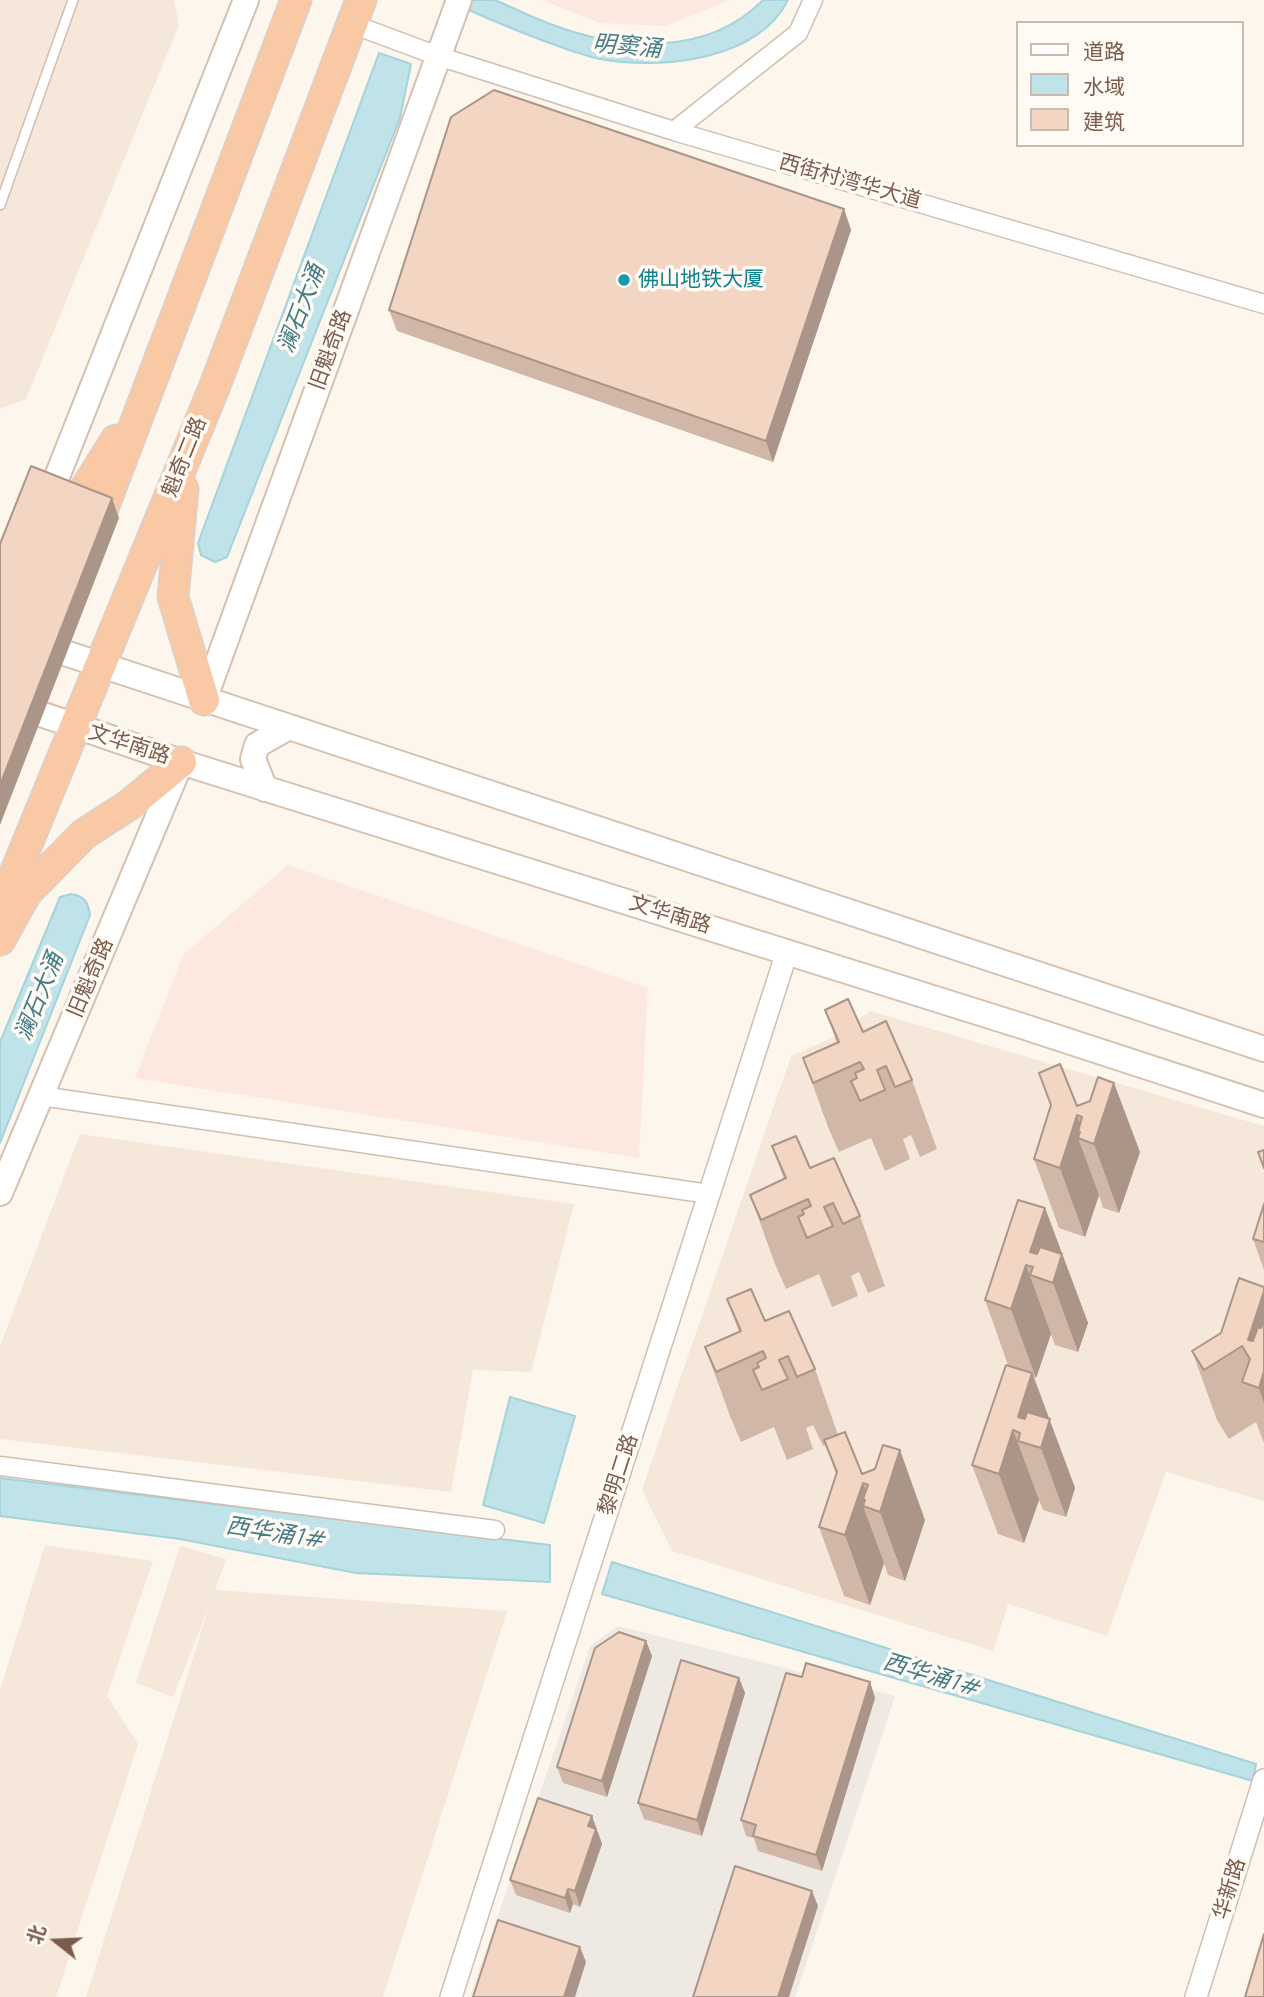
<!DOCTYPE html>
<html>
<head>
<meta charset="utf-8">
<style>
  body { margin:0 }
  #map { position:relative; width:1264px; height:1997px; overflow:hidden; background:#fdf6ec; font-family:Manrope,"Noto Sans SC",sans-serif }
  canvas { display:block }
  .legend { position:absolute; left:1016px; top:21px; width:228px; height:126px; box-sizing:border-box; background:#fffaf3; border:2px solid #cabbb1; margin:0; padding:9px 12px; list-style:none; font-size:21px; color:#7a5c4d }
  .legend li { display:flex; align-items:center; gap:14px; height:35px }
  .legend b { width:35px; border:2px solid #cabbb1 }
  .north { position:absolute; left:21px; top:1906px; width:70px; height:70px; -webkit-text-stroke:5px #fffaf3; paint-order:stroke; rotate:288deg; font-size:19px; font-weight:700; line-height:28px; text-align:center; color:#7a5c4d }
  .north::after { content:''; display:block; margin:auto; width:24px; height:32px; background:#7a5c4d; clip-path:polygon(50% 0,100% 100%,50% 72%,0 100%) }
</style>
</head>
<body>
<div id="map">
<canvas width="1264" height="1997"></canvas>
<ul class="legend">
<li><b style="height:9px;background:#fff"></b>道路</li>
<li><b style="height:19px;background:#bfe3e8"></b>水域</li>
<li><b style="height:19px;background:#f3d5c3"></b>建筑</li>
</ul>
<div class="north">北</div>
</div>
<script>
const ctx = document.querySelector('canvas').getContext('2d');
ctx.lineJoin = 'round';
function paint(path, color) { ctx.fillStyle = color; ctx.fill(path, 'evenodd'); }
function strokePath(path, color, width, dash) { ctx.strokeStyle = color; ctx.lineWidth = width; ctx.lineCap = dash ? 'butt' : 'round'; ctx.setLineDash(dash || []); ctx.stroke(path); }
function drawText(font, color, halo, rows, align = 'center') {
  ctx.font = font + ' Manrope,"Noto Sans SC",sans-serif'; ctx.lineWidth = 7; ctx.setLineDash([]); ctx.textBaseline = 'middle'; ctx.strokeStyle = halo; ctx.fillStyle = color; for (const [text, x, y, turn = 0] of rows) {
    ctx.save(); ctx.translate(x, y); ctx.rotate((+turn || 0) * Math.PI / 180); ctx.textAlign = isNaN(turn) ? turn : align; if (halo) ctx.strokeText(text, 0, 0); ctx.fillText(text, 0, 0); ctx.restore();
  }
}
paint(new Path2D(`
  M 0,0 L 174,0 L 179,25 L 26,399 L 0,409 Z
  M 870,1011 L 1264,1126 L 1264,1501 L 1166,1472 L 1107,1636 L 1008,1604 L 993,1651 L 672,1551 L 642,1490 L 791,1056 L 832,1038 Z
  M 80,1134 L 574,1204 L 531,1372 L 473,1370 L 451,1492 L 0,1439 L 0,1346 Z
  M 45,1545 L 153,1561 L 107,1696 L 138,1744 L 56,1997 L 0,1997 L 0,1690 Z
  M 180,1546 L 226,1559 L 215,1590 L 507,1611 L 383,1997 L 86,1997 L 209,1607 L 173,1697 L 136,1683 Z`), '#f5e8da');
paint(new Path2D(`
  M 542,0 L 730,0 L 665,26 L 600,23 Z
  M 288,865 L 648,988 L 639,1158 L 135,1078 L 183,955 Z`), '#fde8e0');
paint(new Path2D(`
  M 618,1626 L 895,1696 L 795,1997 L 470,1997 L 590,1646 Z`), '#efe9e4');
const water = new Path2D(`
  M 472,0 C 479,0 487,0 493,0 C 500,1 507,6 513,8 C 526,14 539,20 553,25 C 622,51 708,56 763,0 L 788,0 C 757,61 660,70 600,59 C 589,57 579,53 569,50 C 535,38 502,25 469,10 Z
  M 379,53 L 411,64 L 400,118 L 227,557 L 215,562 L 201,555 L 198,543 Z
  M 71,894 C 84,896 88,901 90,915 L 0,1143 L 0,1042 L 60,897 Z
  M 510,1397 L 575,1416 L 544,1523 L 483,1505 Z
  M 0,1478 L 550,1545 L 550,1582 L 356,1573 L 180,1539 L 0,1516 Z
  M 612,1562 L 1256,1764 L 1253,1781 L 602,1594 Z`);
paint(water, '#bfe3e8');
strokePath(water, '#a5d3da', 2);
const service = new Path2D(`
  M 0,205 L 73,0`);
const minor = new Path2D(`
  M 352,24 L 438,56 L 674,131 L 1264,304
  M 674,131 L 798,33 L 813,0
  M 41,1096 L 709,1194
  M 0,1466 L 495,1530`);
const tertiary = new Path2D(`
  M 451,1997 L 787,952
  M 1196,1997 L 1264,1780`);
const secondary = new Path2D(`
  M 45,507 L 246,0
  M 0,634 L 50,648 L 1264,1049
  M 0,700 L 181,762 L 1025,1027 L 1264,1105
  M 204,700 L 459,0
  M 265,789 L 253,759 L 257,745 L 287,728
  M 0,1193 L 181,762`);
const trunk = new Path2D(`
  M 183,489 L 173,597 L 204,700
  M 94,532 L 296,0
  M 0,573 L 27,554 L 71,512 L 116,440
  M 0,910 L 214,388 L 361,0
  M 0,940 L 26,893 L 84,834 L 129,805 L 181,762`);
strokePath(service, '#d1beb0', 12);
strokePath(minor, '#d1beb0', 21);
strokePath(tertiary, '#d1beb0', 24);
strokePath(secondary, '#d6c0b0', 28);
strokePath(trunk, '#dad1cd', 33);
strokePath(service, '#fff', 9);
strokePath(minor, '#fff', 18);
strokePath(tertiary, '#fff', 21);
strokePath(secondary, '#fff', 24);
strokePath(trunk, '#f9c8a4', 30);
paint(new Path2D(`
  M 844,209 L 851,230 L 773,462 L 397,331 L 389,310 Z
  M 825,1010 L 863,1032 L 912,1080 L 937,1149 L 920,1157 L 911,1135 L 903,1139 L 910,1159 L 885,1171 L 871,1138 L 839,1152 L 828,1127 L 803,1058 L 837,1043 Z
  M 1039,1073 L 1077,1106 L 1140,1152 L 1119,1213 L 1103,1208 L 1099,1195 L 1085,1237 L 1059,1228 L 1034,1159 L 1051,1106 Z
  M 772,1146 L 810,1168 L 860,1216 L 885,1286 L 868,1293 L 859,1272 L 851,1276 L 858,1296 L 832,1307 L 819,1274 L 786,1289 L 775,1264 L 750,1195 L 784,1179 Z
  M 1264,1204 L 1264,1270 L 1253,1239 Z
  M 1045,1208 L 1088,1323 L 1078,1352 L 1055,1345 L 1051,1334 L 1036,1378 L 1034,1377 L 1075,1488 L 1066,1517 L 1043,1510 L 1039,1500 L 1024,1543 L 998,1534 L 972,1465 L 1008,1365 L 985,1300 Z
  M 1264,1287 L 1264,1443 L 1256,1422 L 1229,1439 L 1217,1420 L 1192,1351 L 1221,1333 Z
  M 727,1299 L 765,1321 L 815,1369 L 838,1435 L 862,1474 L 925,1520 L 905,1581 L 888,1575 L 884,1563 L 870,1605 L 844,1596 L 819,1527 L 836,1474 L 826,1445 L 823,1446 L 813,1425 L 806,1428 L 813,1449 L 787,1460 L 774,1427 L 741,1442 L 730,1416 L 705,1347 L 739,1332 Z
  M 646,1641 L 652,1656 L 607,1797 L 563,1783 L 557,1767 Z
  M 802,1677 L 870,1682 L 875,1698 L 822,1871 L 758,1851 L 754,1838 L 746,1836 L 741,1820 Z
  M 739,1678 L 745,1693 L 702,1836 L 644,1819 L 638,1803 Z
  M 598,1832 L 602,1844 L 580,1907 L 573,1904 L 570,1913 L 516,1895 L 510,1880 Z`), '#d1b7a8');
paint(new Path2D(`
  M 844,209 L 851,230 L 773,462 L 766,441 Z
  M 112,498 L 119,518 L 0,825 L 0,785 Z
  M 1114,1083 L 1140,1152 L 1119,1213 L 1094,1144 Z
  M 1077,1115 L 1087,1141 L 1080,1132 L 1078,1132 L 1080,1139 L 1078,1138 L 1099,1195 L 1085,1237 L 1060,1168 Z
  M 1045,1208 L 1088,1323 L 1078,1352 L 1053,1283 L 1030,1252 Z
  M 1026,1265 L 1051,1334 L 1036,1378 L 1011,1309 Z
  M 1264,1291 L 1264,1403 L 1259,1388 L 1248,1340 Z
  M 1032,1373 L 1075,1488 L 1066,1517 L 1041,1448 L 1018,1417 Z
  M 1013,1430 L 1039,1500 L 1024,1543 L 999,1474 Z
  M 900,1450 L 925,1520 L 905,1581 L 880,1512 Z
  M 863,1483 L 872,1509 L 865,1500 L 863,1499 L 866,1507 L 863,1506 L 884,1563 L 870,1605 L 845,1535 Z
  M 646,1641 L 652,1656 L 607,1797 L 602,1781 Z
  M 739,1678 L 745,1693 L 702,1836 L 697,1820 Z
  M 870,1682 L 875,1698 L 822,1871 L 816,1855 Z
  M 592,1816 L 602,1844 L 580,1907 L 575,1891 L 588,1826 Z
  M 568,1889 L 573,1904 L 570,1913 L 565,1898 Z
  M 812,1891 L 818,1906 L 789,1997 L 778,1997 Z
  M 580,1947 L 586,1962 L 575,1997 L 564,1997 Z`), '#aa9588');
const building = new Path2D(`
  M 494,90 L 844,209 L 766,441 L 389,310 L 451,117 Z
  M 31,466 L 112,498 L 0,785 L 0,544 Z
  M 848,999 L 863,1032 L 886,1021 L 912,1080 L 895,1087 L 886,1066 L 877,1070 L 885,1090 L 860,1101 L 851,1081 L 857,1078 L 855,1073 L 864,1069 L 860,1062 L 813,1083 L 803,1058 L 839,1042 L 825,1010 Z
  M 1060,1064 L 1077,1106 L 1090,1101 L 1098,1077 L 1114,1083 L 1094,1144 L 1078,1138 L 1080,1132 L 1078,1132 L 1082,1117 L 1077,1115 L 1060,1168 L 1034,1159 L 1051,1105 L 1039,1073 Z
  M 796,1136 L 810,1168 L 834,1158 L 860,1216 L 843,1224 L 833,1203 L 824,1207 L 833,1226 L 807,1238 L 798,1217 L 804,1214 L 802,1210 L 811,1206 L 808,1199 L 761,1220 L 750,1195 L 786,1178 L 772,1146 Z
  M 1264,1150 L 1264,1168 L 1258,1152 Z
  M 1018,1200 L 1045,1208 L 1030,1252 L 1037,1254 L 1040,1247 L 1062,1254 L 1053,1283 L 1030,1275 L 1033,1267 L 1026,1265 L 1011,1309 L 985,1300 Z
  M 1264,1204 L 1264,1242 L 1253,1239 Z
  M 1239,1278 L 1264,1287 L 1264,1291 L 1248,1340 L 1253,1341 L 1258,1327 L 1261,1328 L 1263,1322 L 1264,1322 L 1264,1371 L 1259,1388 L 1242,1382 L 1250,1359 L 1242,1346 L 1204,1370 L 1192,1351 L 1221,1333 Z
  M 751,1289 L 765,1321 L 789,1311 L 815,1369 L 797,1377 L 788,1356 L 779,1360 L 788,1379 L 762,1390 L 753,1370 L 759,1367 L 757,1363 L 766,1358 L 763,1351 L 716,1372 L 705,1347 L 741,1331 L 727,1299 Z
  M 1006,1365 L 1032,1373 L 1018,1417 L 1025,1419 L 1027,1412 L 1050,1419 L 1041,1448 L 1018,1441 L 1020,1433 L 1013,1430 L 999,1474 L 972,1465 Z
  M 845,1432 L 862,1474 L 875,1469 L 883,1445 L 900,1450 L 880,1512 L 863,1506 L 865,1500 L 863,1499 L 868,1485 L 863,1483 L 845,1535 L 819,1527 L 837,1472 L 824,1440 Z
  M 619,1632 L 646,1641 L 602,1781 L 557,1767 L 595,1648 Z
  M 681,1660 L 739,1678 L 697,1820 L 638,1803 Z
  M 806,1663 L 870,1682 L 816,1855 L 753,1836 L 756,1825 L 741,1820 L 786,1673 L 802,1677 Z
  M 538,1798 L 592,1816 L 588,1826 L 596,1829 L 575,1891 L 568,1889 L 565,1898 L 510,1880 Z
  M 735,1866 L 812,1891 L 778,1997 L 693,1997 Z
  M 498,1920 L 580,1947 L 564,1997 L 473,1997 Z
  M 1264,1934 L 1264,1997 L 1245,1997 Z`);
paint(building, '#f3d5c3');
strokePath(building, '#aa9588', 2);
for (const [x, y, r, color] of [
  [624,280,7,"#0f9aa8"]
]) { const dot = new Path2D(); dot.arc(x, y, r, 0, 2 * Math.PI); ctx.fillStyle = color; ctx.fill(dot); strokePath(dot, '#fffaf3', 2.5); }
drawText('21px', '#7a5c4d', '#fffaf3', [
  ["西街村湾华大道",850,182,16],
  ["旧魁奇路",331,350,-70],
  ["魁奇二路",185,457,-68],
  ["文华南路",129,745,18],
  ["文华南路",670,915,17],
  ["旧魁奇路",91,978,-67],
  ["黎明二路",619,1475,-72],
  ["华新路",1230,1889,-73]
]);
drawText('21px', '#0d838f', '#fffaf3', [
  ["佛山地铁大厦",638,280]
], 'left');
drawText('italic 23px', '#437c86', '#fffaf3', [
  ["明窦涌",627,47,5],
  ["澜石大涌",302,309,-69],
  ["澜石大涌",40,997,-68],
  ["西华涌1#",275,1534,9],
  ["西华涌1#",931,1676,17]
]);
</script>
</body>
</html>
